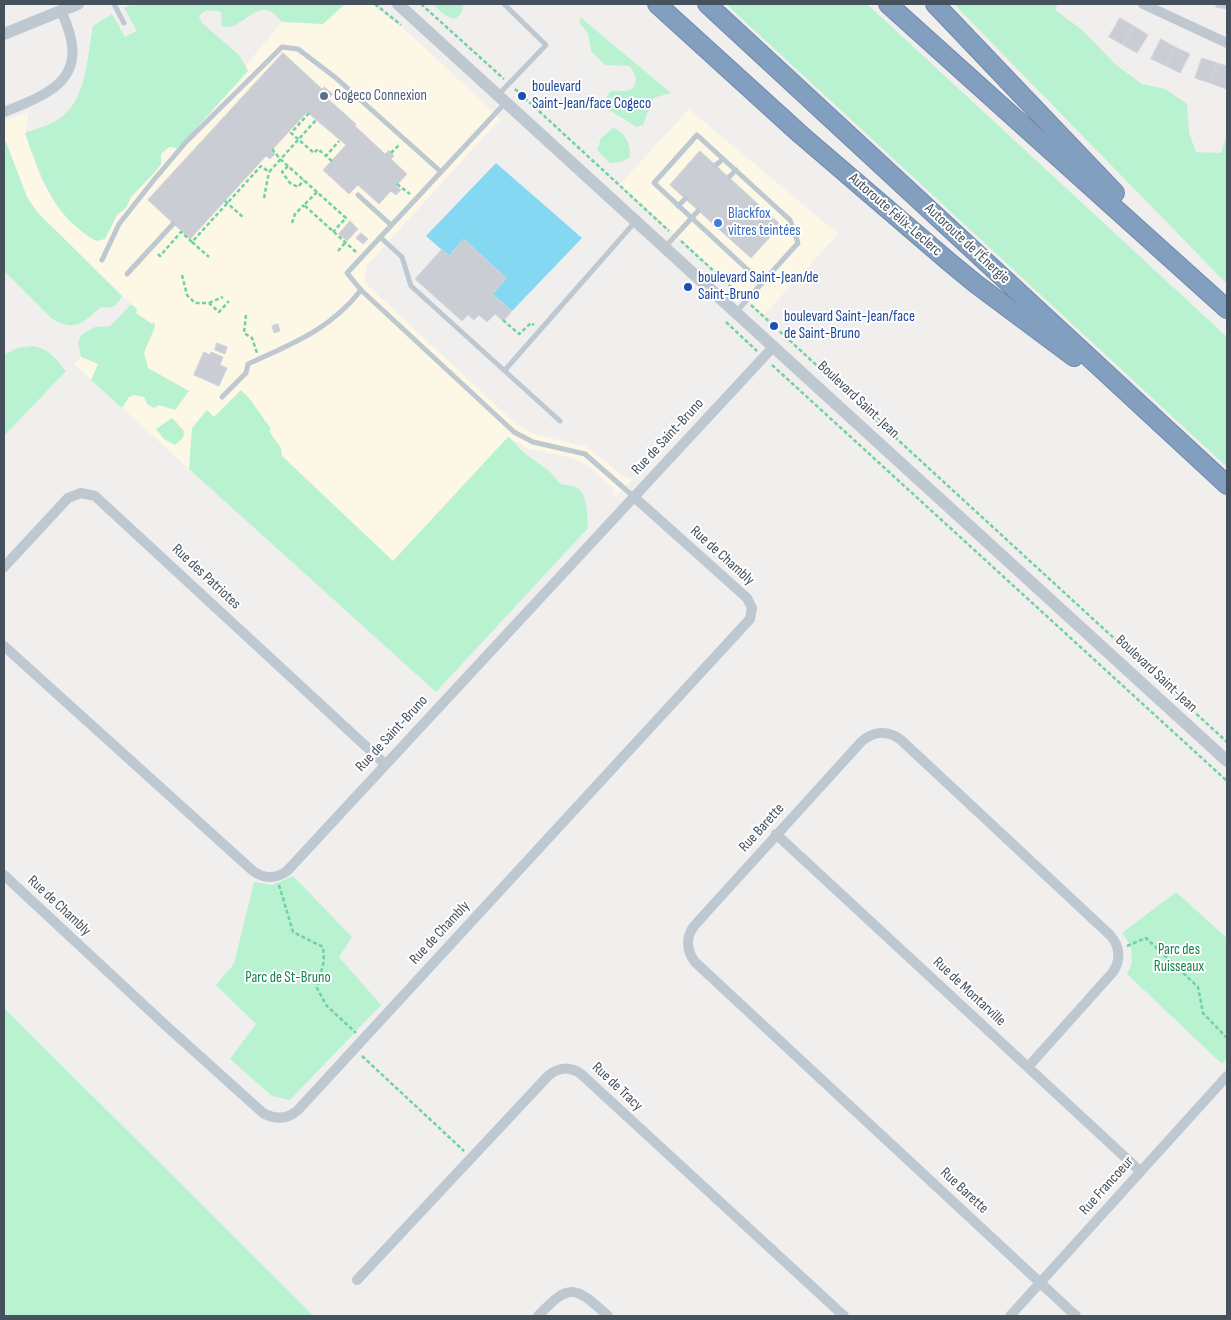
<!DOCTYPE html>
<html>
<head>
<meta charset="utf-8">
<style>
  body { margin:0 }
  #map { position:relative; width:1231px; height:1320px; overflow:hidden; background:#f1eeee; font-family:"Sofia Sans Condensed",sans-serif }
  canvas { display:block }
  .frame { position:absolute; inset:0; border:5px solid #45515d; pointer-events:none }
</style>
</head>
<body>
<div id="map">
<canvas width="1231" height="1320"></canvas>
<div class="frame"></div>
</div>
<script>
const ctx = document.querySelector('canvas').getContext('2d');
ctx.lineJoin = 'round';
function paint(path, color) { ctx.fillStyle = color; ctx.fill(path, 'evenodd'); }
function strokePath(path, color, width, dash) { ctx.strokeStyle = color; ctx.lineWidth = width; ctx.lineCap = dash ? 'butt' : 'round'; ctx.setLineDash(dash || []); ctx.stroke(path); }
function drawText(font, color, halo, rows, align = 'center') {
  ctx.font = font + ' "Sofia Sans Condensed",sans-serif'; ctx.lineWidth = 4; ctx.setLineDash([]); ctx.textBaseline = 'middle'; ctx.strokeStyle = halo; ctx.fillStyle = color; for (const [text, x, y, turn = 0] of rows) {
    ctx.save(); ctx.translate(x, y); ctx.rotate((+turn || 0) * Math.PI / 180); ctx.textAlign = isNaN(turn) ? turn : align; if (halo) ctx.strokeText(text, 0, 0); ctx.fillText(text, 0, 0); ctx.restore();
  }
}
paint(new Path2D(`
  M 345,4 L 372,4 L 412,36 L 500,119 L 367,265 L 364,282 L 517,425 L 534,434 L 587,447 L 623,476 L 630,479 L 635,477 L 614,498 L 613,488 L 587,465 L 572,458 L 529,449 L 508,437 L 393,562 L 254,429 L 201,480 L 74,364 L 131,304 L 37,212 L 27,197 L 4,137 L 4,121 L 29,112 L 25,133 L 41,179 L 59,209 L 74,225 L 102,216 L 246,65 L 282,22 L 323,24 Z
  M 689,109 L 838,234 L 764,315 L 620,184 Z`), '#fdf7e6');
paint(new Path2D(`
  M 133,4 L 345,4 L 323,24 L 282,22 C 279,19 275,13 270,11 C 253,4 237,33 222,26 L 221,12 C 212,10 204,8 199,17 L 202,23 L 240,56 L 248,71 L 182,144 L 177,148 L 169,147 L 161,154 L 161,164 L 157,170 L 131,197 L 126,208 L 117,215 L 105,239 L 96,241 C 53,216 41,178 25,133 C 35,129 48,126 57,120 C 87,103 87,56 93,26 L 112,14 L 125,37 L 137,31 L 124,8 Z
  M 433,4 L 464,4 C 457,30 445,15 433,4 Z
  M 726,4 L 867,4 L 1227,337 L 1227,467 Z
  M 954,4 L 1058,4 L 1055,10 L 1081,29 L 1116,65 L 1142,84 L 1165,89 L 1187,104 L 1189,133 L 1196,152 L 1221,153 L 1227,134 L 1227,284 Z
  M 580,17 L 671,93 L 653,98 L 643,125 L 637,127 L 609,110 L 607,97 L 610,91 C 622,89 635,97 636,77 L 630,66 L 605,65 L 591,51 L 588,33 L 580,24 Z
  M 613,128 C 624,130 633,148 629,158 L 621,162 L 610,163 L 597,150 L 601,138 Z
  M 6,142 L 27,197 L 37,212 L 122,296 C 116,307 114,308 101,307 C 83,323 76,332 52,319 L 4,271 L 4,143 Z
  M 131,304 L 137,309 L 136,313 L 152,324 L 154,322 L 155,327 L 144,352 L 148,368 L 189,391 L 175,410 L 159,405 L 154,408 L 147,404 L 144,397 L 134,395 L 129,397 L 122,408 L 91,380 L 98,364 L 81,357 L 78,343 L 81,335 L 95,327 L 110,326 Z
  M 31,346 C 49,348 55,358 66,371 L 4,436 L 4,355 L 17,348 Z
  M 241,390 L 249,398 L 271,429 L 269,431 L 281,448 L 282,456 L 393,561 L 508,437 C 516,443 521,451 528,456 C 542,466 550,469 560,484 C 565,485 572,485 576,487 C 588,492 587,517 588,528 L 436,692 L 189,469 L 192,428 L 207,410 L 214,417 Z
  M 172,418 L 184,431 L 183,438 L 175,445 L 164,439 L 156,429 Z
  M 293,876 L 352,937 L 339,957 L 381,1005 L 290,1100 L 272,1096 L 230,1059 L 256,1024 L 216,985 L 234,964 L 254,882 L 272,885 Z
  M 1176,892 L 1227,938 L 1227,1058 L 1222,1064 L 1127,974 C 1136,960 1132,945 1122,933 Z
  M 4,1008 L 314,1316 L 4,1316 Z`), '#b9f2d0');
paint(new Path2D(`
  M 496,163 L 582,238 L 512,311 L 492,294 L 506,278 L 464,240 L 449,256 L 426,236 Z`), '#84d8f1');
const building = new Path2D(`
  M 1217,4 L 1227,4 L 1227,9 L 1216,7 Z
  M 1120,18 L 1134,26 L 1123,45 L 1109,37 Z
  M 1134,26 L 1148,35 L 1137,53 L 1123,45 Z
  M 1161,39 L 1175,47 L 1166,66 L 1151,59 Z
  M 1175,47 L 1190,54 L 1180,73 L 1166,66 Z
  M 283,53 L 322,89 L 324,87 L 333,94 L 328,99 L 356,124 L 355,126 L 385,154 L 389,150 L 394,156 L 391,159 L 407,174 L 396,186 L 401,190 L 396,195 L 391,191 L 379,204 L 358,185 L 349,194 L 323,170 L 346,145 L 307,112 L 271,151 L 275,154 L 270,159 L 266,156 L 190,239 L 148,200 Z
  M 1202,58 L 1217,63 L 1210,83 L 1195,78 Z
  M 1217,63 L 1227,66 L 1226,89 L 1210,83 Z
  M 700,151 L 781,225 L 751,258 L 670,185 Z
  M 350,221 L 358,229 L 347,241 L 339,234 Z
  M 361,233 L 368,239 L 363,244 L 356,238 Z
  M 464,239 L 506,278 L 492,294 L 512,311 L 503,321 L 495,314 L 487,322 L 479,315 L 474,320 L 468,315 L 462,321 L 415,279 L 442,249 L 449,256 Z
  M 278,324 L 280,331 L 274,333 L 272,326 Z
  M 217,343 L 227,347 L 225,354 L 215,350 Z
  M 204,352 L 210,355 L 211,352 L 223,357 L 220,365 L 227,368 L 219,386 L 194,375 Z`);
paint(building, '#cacdd3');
strokePath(building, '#d2d4da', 1);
const motorway = new Path2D(`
  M 657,4 L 800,134 L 948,261 L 976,284 L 1074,357
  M 707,4 L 1227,485
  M 888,4 L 1227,309
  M 935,4 L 1115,193`);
strokePath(motorway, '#6e8aac', 20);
strokePath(new Path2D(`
  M 375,4 L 401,25
  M 421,4 L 504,79
  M 515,89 L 669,231
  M 309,113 L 291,133 L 314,153 L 318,149 L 326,156
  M 272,149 L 280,159 L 346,218 L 333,232
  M 391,153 L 399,145
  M 332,161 L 326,156 L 339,141
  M 288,166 L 282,172 L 290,183 L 298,187 L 304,180
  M 397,184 L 410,194
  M 317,192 L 304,205 L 356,252
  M 264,198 L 269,172
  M 225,201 L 244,218
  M 292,223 L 295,214 L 304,205
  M 681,241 L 740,295
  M 192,242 L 209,257
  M 338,251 L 345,243
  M 158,254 L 160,256 L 181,232 L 192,242 L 261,166 L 269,172 L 316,120
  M 182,275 L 187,295 L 195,303 L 209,303 L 219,312 L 229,301
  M 209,303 L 223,297
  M 751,305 L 1227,742
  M 246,315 L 244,333 L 252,338 L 257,353
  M 503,320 L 519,334 L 531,323 L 534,325
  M 726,322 L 757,351
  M 772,365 L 1227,781
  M 279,885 L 293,932 L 323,947 L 324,961 L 317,988 L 326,1005 L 356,1033
  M 1127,946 L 1146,938 L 1198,987 L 1203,1013 L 1227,1038
  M 362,1056 L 464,1151`), '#6fd2a4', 2.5, [4, 2.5]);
strokePath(new Path2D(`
  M 114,4 L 124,23
  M 499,94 L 546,45 L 504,4
  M 506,102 L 347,273 L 361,290 L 514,432 L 533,442 L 585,454 L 633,496
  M 716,165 L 723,159
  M 729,177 L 736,170
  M 358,195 L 391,225
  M 678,206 L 685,199
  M 380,237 L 402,257 L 411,286 L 560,421
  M 666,246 L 698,211
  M 102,260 L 119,224 L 153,181 L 186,142 L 282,47 L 298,49 L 336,78 L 440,171
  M 127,274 L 173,224
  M 737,311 L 762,283 L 798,243 L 790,220 L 697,135 L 654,183 L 762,283
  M 505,370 L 635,222
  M 222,397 L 246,373 L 248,364 C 291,344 330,330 361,290`), '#bec8d1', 5);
strokePath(new Path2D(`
  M 1143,4 L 1227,43
  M 4,112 C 59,91 91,74 61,11
  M 4,567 L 68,498 L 81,493 L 95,496 L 385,764
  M 4,646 L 253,871 C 264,879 276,879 287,871 L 774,346
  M 776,834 L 1140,1171
  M 4,875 L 163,1023 L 263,1113 C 276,1120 288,1119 298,1110 L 750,619 L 752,608 L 747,598 L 633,496
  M 1028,1067 L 1113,972 C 1121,960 1120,946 1110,935 L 901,740 C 888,730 874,731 862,741 L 694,926 C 686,937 686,950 695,962 L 1076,1316
  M 357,1280 L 548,1076 C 558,1067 570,1066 581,1074 L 844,1316
  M 538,1316 C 570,1282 575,1286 608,1316
  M 1010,1316 L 1227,1076`), '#bec8d1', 10);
strokePath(new Path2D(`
  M 398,4 L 1227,761
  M 4,34 L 78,4`), '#bec8d1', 12);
strokePath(motorway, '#829fc0', 18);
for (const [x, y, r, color] of [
  [324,96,5,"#5c6f8a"],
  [522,96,5,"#1a4fb4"],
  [718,223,5,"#3f7fe0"],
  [688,287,5,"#1a4fb4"],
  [774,326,5,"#1a4fb4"]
]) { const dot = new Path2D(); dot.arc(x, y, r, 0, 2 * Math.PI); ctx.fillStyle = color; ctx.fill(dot); strokePath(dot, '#fff', 2); }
drawText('15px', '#164399', '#fff', [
  ["boulevard",532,87],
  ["Saint-Jean/face Cogeco",532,104],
  ["boulevard Saint-Jean/de",698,278],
  ["Saint-Bruno",698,295],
  ["boulevard Saint-Jean/face",784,317],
  ["de Saint-Bruno",784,334]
], 'left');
drawText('15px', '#4e5e75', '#fff', [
  ["Cogeco Connexion",334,96]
], 'left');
drawText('15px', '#366cbe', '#fff', [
  ["Blackfox",728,214],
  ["vitres teintées",728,231]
], 'left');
drawText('15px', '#45515d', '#fff', [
  ["Autoroute Félix-Leclerc",895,215,41],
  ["Autoroute de l'Énergie",967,244,43],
  ["Boulevard Saint-Jean",858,400,43],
  ["Rue de Saint-Bruno",668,437,-47],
  ["Rue de Chambly",722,556,42],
  ["Rue des Patriotes",206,577,43],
  ["Boulevard Saint-Jean",1156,674,43],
  ["Rue de Saint-Bruno",392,734,-47],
  ["Rue Barette",762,828,-48],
  ["Rue de Chambly",59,906,43],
  ["Rue de Chambly",440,933,-47],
  ["Rue de Montarville",969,992,43],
  ["Rue de Tracy",617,1087,43],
  ["Rue Francoeur",1107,1186,-48],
  ["Rue Barette",964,1191,43]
]);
drawText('15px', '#11834d', '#fff', [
  ["Parc des",1179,950],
  ["Ruisseaux",1179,967],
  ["Parc de St-Bruno",288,978]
]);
</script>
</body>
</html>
